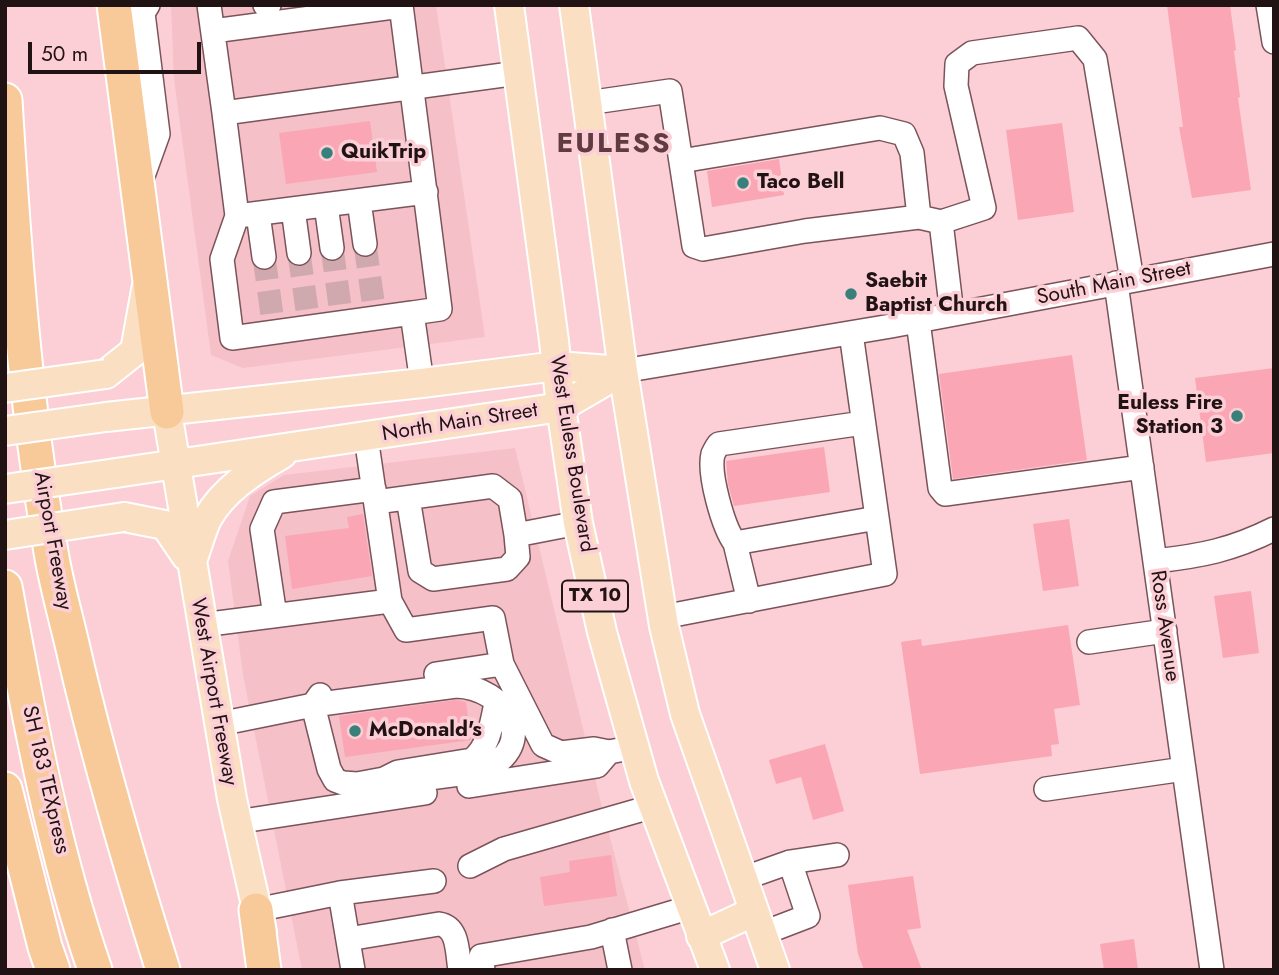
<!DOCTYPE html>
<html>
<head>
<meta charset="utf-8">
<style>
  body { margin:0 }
  #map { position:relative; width:1279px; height:975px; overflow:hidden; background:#fccfd6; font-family:Jost,sans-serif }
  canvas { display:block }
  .frame { position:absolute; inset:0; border:7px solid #211214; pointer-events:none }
  .scale { position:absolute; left:28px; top:42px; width:173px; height:32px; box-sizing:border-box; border:4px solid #211214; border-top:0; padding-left:9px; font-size:21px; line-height:24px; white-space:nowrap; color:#211214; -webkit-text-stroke:5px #fccfd6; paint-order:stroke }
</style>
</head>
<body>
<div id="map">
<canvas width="1279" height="975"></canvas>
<div class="frame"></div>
<div class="scale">50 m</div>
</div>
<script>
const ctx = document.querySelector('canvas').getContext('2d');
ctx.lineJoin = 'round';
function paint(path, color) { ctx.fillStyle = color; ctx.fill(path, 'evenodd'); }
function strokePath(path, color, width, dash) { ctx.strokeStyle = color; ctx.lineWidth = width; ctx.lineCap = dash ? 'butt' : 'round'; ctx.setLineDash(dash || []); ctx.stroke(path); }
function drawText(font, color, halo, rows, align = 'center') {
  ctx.font = font + ' Jost,sans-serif'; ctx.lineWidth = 7; ctx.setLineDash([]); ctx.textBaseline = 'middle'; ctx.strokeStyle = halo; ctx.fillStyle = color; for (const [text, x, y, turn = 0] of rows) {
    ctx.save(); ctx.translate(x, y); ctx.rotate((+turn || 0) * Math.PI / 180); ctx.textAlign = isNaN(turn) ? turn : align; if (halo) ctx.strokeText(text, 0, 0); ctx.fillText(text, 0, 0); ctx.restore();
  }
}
paint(new Path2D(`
  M 171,5 L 436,5 L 485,337 L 243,368 L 211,355 L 174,79 Z
  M 515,448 L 602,807 L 645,970 L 302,970 L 243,675 L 228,561 L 250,496 L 284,475 Z`), '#f5c0c8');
paint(new Path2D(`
  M 1167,5 L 1230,5 L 1236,50 L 1234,51 L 1240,97 L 1238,98 L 1251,190 L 1192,198 L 1179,127 L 1183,127 Z
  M 370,121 L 377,172 L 286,184 L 279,133 Z
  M 1062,123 L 1074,212 L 1018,220 L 1006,130 Z
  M 779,159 L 784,195 L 712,207 L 707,171 Z
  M 1072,355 L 1087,460 L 953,479 L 939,374 Z
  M 1274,368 L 1274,453 L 1206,462 L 1195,378 Z
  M 824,447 L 830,492 L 734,506 L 728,484 L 726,461 Z
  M 363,514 L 372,576 L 292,589 L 285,536 L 349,528 L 347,517 Z
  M 1069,519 L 1079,586 L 1043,591 L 1033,524 Z
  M 1251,591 L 1259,653 L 1223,658 L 1214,596 Z
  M 1068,625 L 1080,705 L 1054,709 L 1059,744 L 1051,745 L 1052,756 L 920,774 L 901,642 L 921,639 L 922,646 Z
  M 456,700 L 466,702 L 471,740 L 345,757 L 339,716 Z
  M 825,744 L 844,811 L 813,820 L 801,777 L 776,784 L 769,760 Z
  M 611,855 L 617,896 L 544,906 L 540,877 L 570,872 L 569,861 Z
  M 913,876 L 921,928 L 907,930 L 922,970 L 864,970 L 858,954 L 848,885 Z
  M 1134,939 L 1138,970 L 1104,970 L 1100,944 Z`), '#faa6b5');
strokePath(new Path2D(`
  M 365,244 L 373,301
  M 332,248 L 340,306
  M 299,253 L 307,310
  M 264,257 L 272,315`), '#d0a9af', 23, [23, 11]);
const minor = new Path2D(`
  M 209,5 L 224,113 L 518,73
  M 265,5 L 269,5
  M 401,5 L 440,309 L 412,313 L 422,383
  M 1268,5 L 1274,42
  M 213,31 L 401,6
  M 587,103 L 670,91 L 694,246 L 703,249 L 805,231 L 919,217 L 941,222 L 952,314
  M 224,113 L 237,216 L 222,259 L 232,338 L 412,313
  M 681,161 L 880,128 L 904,134 L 912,153 L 919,217
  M 140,184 L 158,134 L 143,13 L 148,5
  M 359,201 L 365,244
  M 326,205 L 332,248
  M 293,209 L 299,253
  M 258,214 L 264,257
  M 237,216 L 426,192
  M 941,222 L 984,208 L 956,86 L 957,64 L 972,53 L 1078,38 L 1095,59 L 1132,280
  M 1116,283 L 1212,970
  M 918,321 L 940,488 L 945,494 L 1142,467
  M 623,371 L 891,326 L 1274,254
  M 366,437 L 390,601
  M 408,498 L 420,571 L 433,579 L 507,569 L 518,557 L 516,535
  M 376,502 L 493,486 L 510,499 L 516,535 L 578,523
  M 735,543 C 723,527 708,473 713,454 C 714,452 717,446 719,444 L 863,423
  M 1155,561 C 1201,556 1232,550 1274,529
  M 749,601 L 735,543 L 877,518
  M 275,616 L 262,529 L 274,502 L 374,489
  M 663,617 L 885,574 L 851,333
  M 202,625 L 390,601 L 406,630 L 493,618 L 502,664
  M 1089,642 L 1165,631
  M 436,674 L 502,664 L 543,745 L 561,753 L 594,749 L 609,752 L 635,747
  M 219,724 L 313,705 L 320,695
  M 384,779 L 399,782 L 482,771 C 542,745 506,687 456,686 L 313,705 L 329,769 L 335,780 L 343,783 L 357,784 L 384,779 L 398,772 L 472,760 C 489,747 492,722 496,703
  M 469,786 L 597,766 L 609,752
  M 1046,789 L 1184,769
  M 236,822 L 425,793
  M 470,866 L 504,849 L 654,806
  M 742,879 L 790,862 L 837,855
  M 340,893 L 434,881
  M 256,910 L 340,893 L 353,970
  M 612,930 L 620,970
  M 761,934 L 808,916 L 790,862
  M 348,939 L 439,924 C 459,927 457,953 460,970
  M 483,970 L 481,956 L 591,937 L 691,907`);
const major = new Path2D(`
  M 509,5 L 554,341 L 561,407 L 578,523 L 602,632 L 644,781 L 715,970
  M 574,5 L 623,371 L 664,626 L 685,714 L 775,970
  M 106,374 L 135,351 L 146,290
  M 167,412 L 232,799 L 262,932
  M 106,417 L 422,383 L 557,366 L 623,371
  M 116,473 L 561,407 L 623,371
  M 124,517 L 165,525 L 186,556
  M 192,561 C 197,548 201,532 207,519 C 223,490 254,470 282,454
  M 701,936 L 753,912`);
const highway = new Path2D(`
  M 114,5 L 167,412
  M 5,100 C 14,250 25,403 51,552 C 56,583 65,614 72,644 C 97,754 129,862 163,970
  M 5,587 C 29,716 52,845 95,970
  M 5,789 L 45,947 L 53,970
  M 256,910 L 264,970`);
strokePath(minor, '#7a545a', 26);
strokePath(major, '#fff', 32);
strokePath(highway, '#fff', 37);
strokePath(minor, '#fff', 23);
strokePath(major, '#fbdfc2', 28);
strokePath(highway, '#f8ca9a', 33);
const majorBridge = new Path2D(`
  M 5,388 L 106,374
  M 5,431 L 106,417
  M 5,489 L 116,473
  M 5,535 L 124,517`);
strokePath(majorBridge, '#fff', 32, []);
strokePath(majorBridge, '#fbdfc2', 28);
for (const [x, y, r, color] of [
  [327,153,7,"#388079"],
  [743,183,7,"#388079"],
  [851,294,7,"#388079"],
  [1237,416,7,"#388079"],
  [355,731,7,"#388079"]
]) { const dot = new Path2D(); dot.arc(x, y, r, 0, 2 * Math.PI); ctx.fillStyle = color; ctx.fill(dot); strokePath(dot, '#fccfd6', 2.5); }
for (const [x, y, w] of [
  [595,596,66]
]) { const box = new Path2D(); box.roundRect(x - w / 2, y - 15.5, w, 31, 5); ctx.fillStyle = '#fccfd6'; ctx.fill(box); strokePath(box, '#211214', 2); }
drawText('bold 19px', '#211214', null, [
  ["TX 10",595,596]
]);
drawText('bold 21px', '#211214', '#fccfd6', [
  ["QuikTrip",341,153],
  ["Taco Bell",757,183],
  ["Saebit",865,282],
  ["Baptist Church",865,306],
  ["Euless Fire",1223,404,"right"],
  ["Station 3",1223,428,"right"],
  ["McDonald's",369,731]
], 'left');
drawText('21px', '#211214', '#fccfd6', [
  ["South Main Street",1114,284,-11],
  ["North Main Street",460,423,-9],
  ["West Euless Boulevard",571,454,81],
  ["Airport Freeway",52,541,80],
  ["Ross Avenue",1164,626,82],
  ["West Airport Freeway",213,692,80],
  ["SH 183 TEXpress",45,780,77]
]);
ctx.letterSpacing = '2px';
drawText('bold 28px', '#603c42', '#fccfd6', [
  ["EULESS",614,145]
]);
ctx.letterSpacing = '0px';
</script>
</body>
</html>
